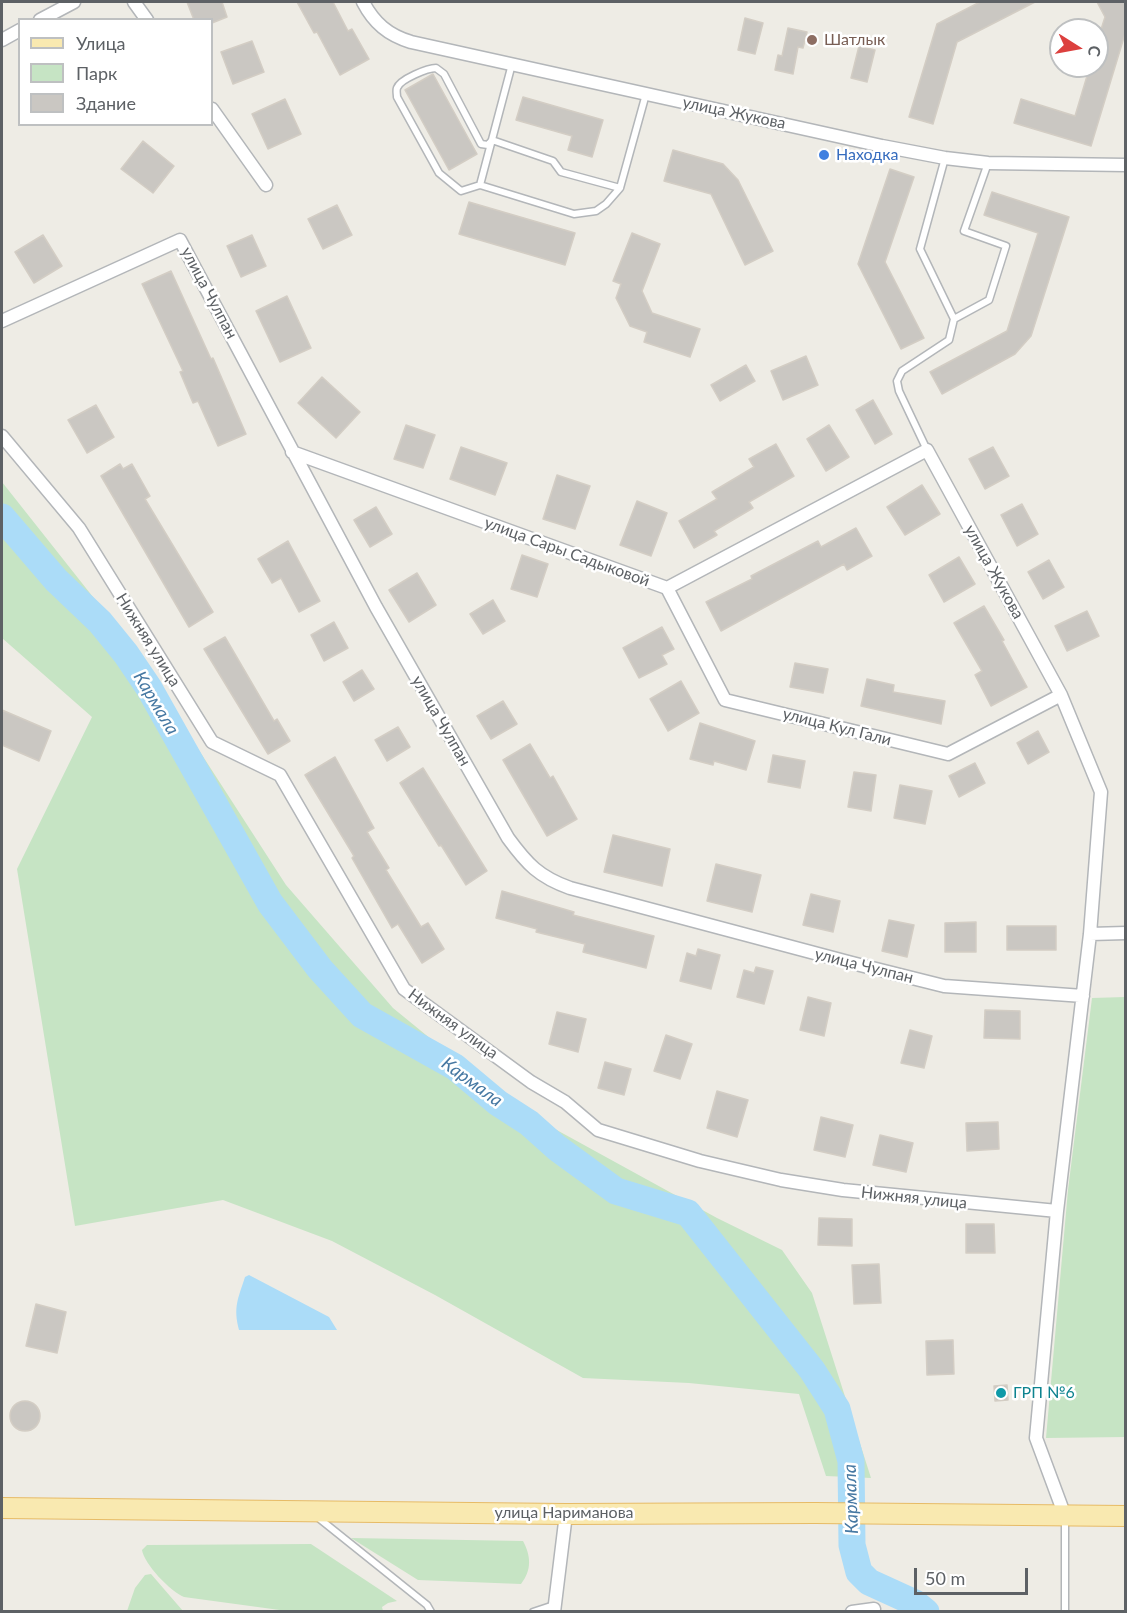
<!DOCTYPE html>
<html>
<head>
<meta charset="utf-8">
<style>
  body { margin:0 }
  #map { position:relative; width:1127px; height:1613px; overflow:hidden; background:#eeece5; font-family:Lato,sans-serif }
  canvas { display:block }
  .frame { position:absolute; inset:0; border:3px solid #5d6165; pointer-events:none }
  .legend { position:absolute; left:18px; top:18px; width:195px; height:108px; box-sizing:border-box; background:#fff; border:2px solid #bec0c1; margin:0; padding:8px 10px; list-style:none; font-size:18px; color:#5d6165 }
  .legend li { display:flex; align-items:center; gap:12px; height:30px }
  .legend b { width:30px; border:2px solid #bec0c1 }
  .north { position:absolute; left:1049px; top:18px; width:60px; height:60px; box-sizing:border-box; background:#fff; border:2px solid #bec0c1; border-radius:50%; rotate:101deg; font-size:16px; font-weight:700; line-height:24px; text-align:center; color:#5d6165 }
  .north::after { content:''; display:block; margin:auto; width:21px; height:27px; background:#dc403e; clip-path:polygon(50% 0,100% 100%,50% 72%,0 100%) }
  .scale { position:absolute; left:914px; top:1568px; width:114px; height:27px; box-sizing:border-box; border:3px solid #5d6165; border-top:0; padding-left:8px; font-size:18px; line-height:21px; white-space:nowrap; color:#5d6165; -webkit-text-stroke:4px #fff; paint-order:stroke }
</style>
</head>
<body>
<div id="map">
<canvas width="1127" height="1613"></canvas>
<div class="frame"></div>
<ul class="legend">
<li><b style="height:8px;background:#f9e9b0"></b>Улица</li>
<li><b style="height:16px;background:#c6e4c4"></b>Парк</li>
<li><b style="height:16px;background:#cac7c2"></b>Здание</li>
</ul>
<div class="north">С</div>
<div class="scale">50 m</div>
</div>
<script>
const ctx = document.querySelector('canvas').getContext('2d');
ctx.lineJoin = 'round';
function paint(path, color) { ctx.fillStyle = color; ctx.fill(path, 'evenodd'); }
function strokePath(path, color, width, dash) { ctx.strokeStyle = color; ctx.lineWidth = width; ctx.lineCap = dash ? 'butt' : 'round'; ctx.setLineDash(dash || []); ctx.stroke(path); }
function drawText(font, color, halo, rows, align = 'center') {
  ctx.font = font + ' Lato,sans-serif'; ctx.lineWidth = 5; ctx.setLineDash([]); ctx.textBaseline = 'middle'; ctx.strokeStyle = halo; ctx.fillStyle = color; for (const [text, x, y, turn = 0] of rows) {
    ctx.save(); ctx.translate(x, y); ctx.rotate((+turn || 0) * Math.PI / 180); ctx.textAlign = isNaN(turn) ? turn : align; if (halo) ctx.strokeText(text, 0, 0); ctx.fillText(text, 0, 0); ctx.restore();
  }
}
paint(new Path2D(`
  M 2,482 L 131,645 L 286,885 L 393,1008 L 513,1106 L 717,1218 L 782,1250 L 812,1293 L 871,1478 L 826,1476 L 799,1394 L 689,1383 L 583,1378 L 435,1295 L 332,1241 L 223,1200 L 75,1226 L 17,869 L 92,717 L 2,638 Z
  M 1125,997 L 1125,1437 L 1046,1438 L 1068,1190 L 1092,998 Z
  M 351,1538 L 523,1541 C 531,1556 532,1570 521,1584 L 418,1580 Z
  M 311,1544 L 397,1601 L 388,1603 L 382,1607 L 383,1611 L 287,1611 L 184,1597 C 171,1592 144,1564 142,1550 L 147,1545 Z
  M 151,1574 L 183,1611 L 127,1611 L 135,1588 L 145,1575 Z`), '#c6e4c4');
paint(new Path2D(`
  M 249,1275 L 329,1317 L 337,1330 L 239,1330 C 233,1307 238,1299 245,1277 Z`), '#abdcf8');
strokePath(new Path2D(`
  M 2,517 L 56,580 L 100,622 L 126,654 L 149,688 L 270,903 L 320,969 L 362,1015 L 455,1067 L 498,1103 L 529,1123 L 557,1148 L 616,1191 L 688,1213 L 812,1370 L 837,1409 L 851,1461 L 852,1545 L 859,1572 L 869,1582 L 915,1603 L 926,1612`), '#abdcf8', 27);
const building = new Path2D(`
  M 187,2 L 222,2 L 227,17 L 212,23 L 212,20 L 194,20 Z
  M 297,2 L 333,2 L 348,31 L 352,29 L 369,59 L 340,75 L 317,32 L 314,33 Z
  M 980,2 L 1035,2 L 957,42 L 933,124 L 909,117 L 937,24 Z
  M 1097,2 L 1125,2 L 1125,34 L 1091,146 L 1014,123 L 1021,99 L 1075,116 L 1090,66 L 1097,66 L 1097,42 L 1105,17 Z
  M 745,18 L 763,23 L 755,54 L 738,50 Z
  M 788,28 L 807,32 L 803,48 L 798,47 L 793,74 L 775,70 L 778,55 L 782,56 Z
  M 252,41 L 264,72 L 233,84 L 221,52 Z
  M 859,46 L 875,50 L 867,82 L 851,78 Z
  M 433,74 L 477,154 L 449,170 L 405,90 Z
  M 523,97 L 603,120 L 592,157 L 568,150 L 572,136 L 516,120 Z
  M 285,99 L 301,134 L 268,149 L 252,114 Z
  M 143,141 L 174,166 L 153,193 L 121,169 Z
  M 673,150 L 723,164 L 738,180 L 773,251 L 745,265 L 711,194 L 664,181 Z
  M 890,169 L 914,177 L 885,262 L 924,338 L 901,349 L 858,264 Z
  M 992,192 L 1069,217 L 1031,336 L 1015,354 L 942,394 L 930,372 L 1007,331 L 1038,233 L 984,215 Z
  M 469,202 L 575,233 L 565,265 L 459,234 Z
  M 337,205 L 352,235 L 323,249 L 308,219 Z
  M 632,233 L 660,244 L 642,291 L 652,313 L 700,329 L 690,357 L 644,342 L 647,332 L 630,326 L 616,298 L 621,284 L 613,281 Z
  M 43,235 L 62,266 L 34,283 L 15,252 Z
  M 252,235 L 266,266 L 241,277 L 227,246 Z
  M 171,271 L 211,359 L 213,358 L 246,434 L 218,446 L 198,401 L 193,403 L 180,372 L 183,371 L 142,284 Z
  M 287,296 L 311,348 L 280,362 L 256,311 Z
  M 806,356 L 818,385 L 783,400 L 771,371 Z
  M 746,365 L 755,381 L 720,401 L 711,385 Z
  M 322,377 L 360,412 L 336,438 L 298,403 Z
  M 873,400 L 892,434 L 875,444 L 856,410 Z
  M 96,405 L 114,437 L 87,453 L 68,420 Z
  M 406,425 L 435,435 L 423,468 L 394,459 Z
  M 829,425 L 849,457 L 826,471 L 807,439 Z
  M 776,444 L 794,476 L 749,502 L 753,508 L 714,531 L 717,535 L 694,548 L 679,521 L 717,499 L 712,492 L 754,467 L 749,459 Z
  M 461,447 L 507,463 L 495,495 L 450,479 Z
  M 993,447 L 1009,476 L 985,489 L 969,459 Z
  M 120,464 L 123,469 L 132,464 L 150,496 L 145,499 L 213,612 L 189,627 L 101,476 Z
  M 557,475 L 590,486 L 575,529 L 543,519 Z
  M 922,485 L 940,514 L 905,535 L 887,507 Z
  M 637,501 L 667,513 L 651,556 L 620,545 Z
  M 1022,504 L 1038,534 L 1017,546 L 1001,515 Z
  M 376,507 L 392,534 L 370,547 L 354,520 Z
  M 856,528 L 872,556 L 847,570 L 844,564 L 721,631 L 706,602 L 752,579 L 751,576 L 818,541 L 821,547 Z
  M 288,541 L 320,601 L 299,612 L 281,578 L 272,583 L 258,559 Z
  M 522,555 L 548,564 L 537,597 L 511,589 Z
  M 959,557 L 975,584 L 944,602 L 929,575 Z
  M 1049,560 L 1064,587 L 1043,599 L 1028,572 Z
  M 417,573 L 436,605 L 409,622 L 389,590 Z
  M 493,600 L 505,621 L 483,634 L 470,614 Z
  M 984,606 L 1004,640 L 1002,641 L 1027,687 L 991,706 L 975,675 L 982,671 L 954,623 Z
  M 1087,611 L 1099,636 L 1067,651 L 1055,626 Z
  M 334,622 L 348,648 L 324,661 L 311,635 Z
  M 662,627 L 674,649 L 662,655 L 667,664 L 639,678 L 623,648 Z
  M 225,637 L 274,721 L 277,719 L 290,741 L 268,754 L 204,649 Z
  M 795,663 L 828,669 L 823,693 L 790,687 Z
  M 362,670 L 374,689 L 354,701 L 343,682 Z
  M 867,679 L 894,685 L 893,692 L 945,701 L 941,724 L 861,706 Z
  M 681,681 L 699,713 L 668,731 L 650,699 Z
  M 503,701 L 517,724 L 491,739 L 477,716 Z
  M 2,710 L 51,731 L 39,761 L 2,745 Z
  M 700,723 L 755,741 L 746,770 L 714,761 L 713,765 L 690,759 Z
  M 398,727 L 410,747 L 387,761 L 375,740 Z
  M 1038,731 L 1049,752 L 1028,764 L 1017,743 Z
  M 530,744 L 550,778 L 553,776 L 577,819 L 547,836 L 503,760 Z
  M 773,755 L 805,761 L 800,788 L 768,782 Z
  M 335,757 L 374,828 L 367,832 L 389,868 L 386,870 L 421,927 L 428,923 L 444,949 L 422,963 L 398,924 L 392,928 L 352,858 L 354,856 L 305,775 Z
  M 975,763 L 985,783 L 959,797 L 949,776 Z
  M 423,768 L 487,871 L 466,885 L 441,845 L 439,846 L 400,783 Z
  M 854,772 L 876,775 L 871,811 L 848,807 Z
  M 900,785 L 932,791 L 925,824 L 894,818 Z
  M 613,835 L 670,849 L 662,886 L 604,872 Z
  M 716,864 L 761,875 L 752,912 L 707,901 Z
  M 502,891 L 574,912 L 573,915 L 654,936 L 646,968 L 583,952 L 585,944 L 536,932 L 537,929 L 496,918 Z
  M 811,894 L 840,901 L 833,932 L 803,925 Z
  M 889,920 L 914,925 L 907,957 L 882,951 Z
  M 976,922 L 976,952 L 945,952 L 945,923 Z
  M 1007,926 L 1056,926 L 1056,950 L 1007,950 Z
  M 698,949 L 720,955 L 711,989 L 680,981 L 687,953 L 696,956 Z
  M 756,967 L 773,971 L 764,1004 L 737,997 L 744,970 L 754,973 Z
  M 808,997 L 831,1003 L 824,1036 L 800,1030 Z
  M 985,1010 L 1020,1011 L 1020,1039 L 984,1038 Z
  M 557,1012 L 586,1019 L 578,1052 L 549,1044 Z
  M 910,1030 L 932,1036 L 924,1068 L 901,1063 Z
  M 666,1035 L 692,1044 L 680,1079 L 654,1071 Z
  M 605,1062 L 631,1069 L 624,1095 L 598,1088 Z
  M 717,1091 L 748,1100 L 737,1137 L 707,1128 Z
  M 821,1117 L 853,1125 L 845,1157 L 814,1150 Z
  M 998,1122 L 999,1149 L 967,1151 L 966,1123 Z
  M 880,1135 L 913,1143 L 906,1172 L 873,1165 Z
  M 819,1218 L 852,1219 L 852,1246 L 818,1245 Z
  M 966,1224 L 994,1224 L 995,1253 L 966,1253 Z
  M 879,1264 L 881,1303 L 854,1304 L 852,1265 Z
  M 36,1304 L 66,1312 L 57,1353 L 26,1346 Z
  M 953,1340 L 954,1374 L 927,1375 L 926,1341 Z
  M 1007,1385 L 1008,1400 L 995,1401 L 994,1386 Z
  M10 1416a15 15 0 1 1 30 0a15 15 0 1 1-30 0Z`);
paint(building, '#cac7c2');
strokePath(building, '#d3cdc4', 1.5);
const service = new Path2D(`
  M 512,64 L 480,185 L 461,191 L 439,173 L 397,97 C 397,94 396,91 397,88 C 400,79 428,68 436,68 L 444,74 L 481,144 L 488,145 L 492,140 L 553,161 L 561,172 L 620,188 L 646,94
  M 945,158 L 920,249 L 954,319 L 989,300 L 1006,246 L 964,231 L 988,163
  M 480,185 L 574,214 L 596,211 L 606,204 L 620,188
  M 927,450 L 899,391 L 897,381 L 902,371 L 949,340 L 954,319
  M 316,1516 L 427,1605 L 431,1612
  M 1065,1519 L 1065,1612
  M 533,1612 L 554,1605`);
const minor = new Path2D(`
  M 134,2 L 147,20
  M 363,2 C 374,23 388,35 411,42 L 882,146 L 945,158 L 988,163 L 1126,165
  M 40,20 L 74,2
  M 2,40 L 20,30
  M 212,109 L 266,185
  M 2,321 L 180,240 L 376,607 L 508,838 C 527,864 539,877 570,888 L 852,963 L 944,986 L 1083,996
  M 2,436 L 79,528 L 212,742 L 280,775 L 404,989 L 531,1082 L 565,1102 L 598,1130 L 700,1161 L 781,1180 L 843,1190 L 1057,1211
  M 292,452 L 667,588 L 927,450 L 1061,695 L 1101,792 L 1090,934 L 1057,1211 L 1036,1438 L 1065,1516
  M 667,588 L 725,700 L 948,754 L 1061,695
  M 1090,934 L 1126,933
  M 554,1612 L 566,1514
  M 852,1612 L 874,1609`);
const primary = new Path2D(`
  M 2,1508 L 566,1514 L 815,1513 L 1126,1516`);
strokePath(service, '#b3b6b9', 9);
strokePath(minor, '#b3b6b9', 15);
strokePath(primary, '#e7bb66', 22);
strokePath(service, '#fff', 6);
strokePath(minor, '#fff', 12);
strokePath(primary, '#f9e9b0', 20);
for (const [x, y, r, color] of [
  [812,40,6,"#8d6e63"],
  [824,155,6,"#3f7fe0"],
  [1001,1393,6,"#0f9aa8"]
]) { const dot = new Path2D(); dot.arc(x, y, r, 0, 2 * Math.PI); ctx.fillStyle = color; ctx.fill(dot); strokePath(dot, '#fff', 2); }
drawText('16px', '#785e54', '#fff', [
  ["Шатлык",824,40]
], 'left');
drawText('16px', '#5d6165', '#fff', [
  ["улица Жукова",734,113,12],
  ["улица Чулпан",209,293,62],
  ["улица Сары Садыковой",567,552,20],
  ["улица Жукова",994,572,61],
  ["Нижняя улица",148,640,58],
  ["улица Чулпан",441,721,60],
  ["улица Кул Гали",837,727,14],
  ["улица Чулпан",864,966,14],
  ["Нижняя улица",453,1024,36],
  ["Нижняя улица",914,1198,6],
  ["улица Нариманова",564,1513]
]);
drawText('16px', '#366cbe', '#fff', [
  ["Находка",836,155]
], 'left');
drawText('16px', '#0d838f', '#fff', [
  ["ГРП №6",1013,1393]
], 'left');
drawText('italic 18px', '#4678a2', '#fff', [
  ["Кармала",156,703,59],
  ["Кармала",472,1082,36],
  ["Кармала",851,1499,-92]
]);
</script>
</body>
</html>
